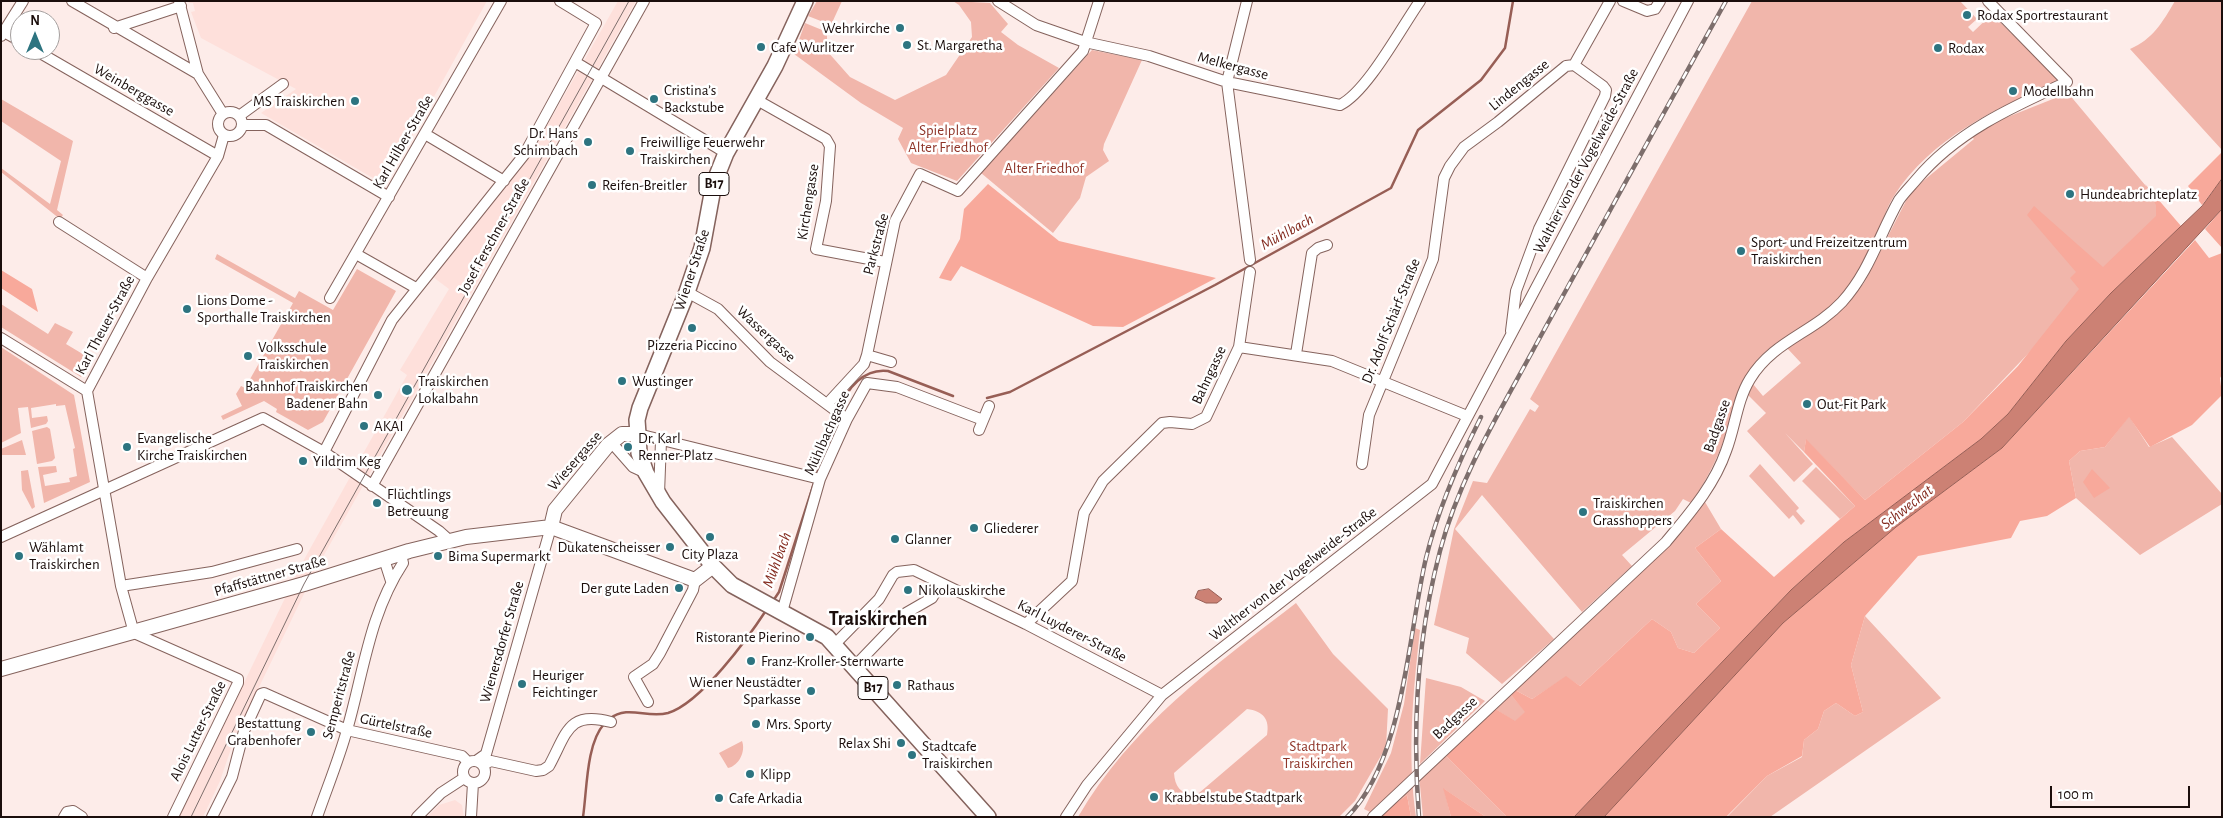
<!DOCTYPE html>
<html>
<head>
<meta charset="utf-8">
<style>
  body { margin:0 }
  #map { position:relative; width:2223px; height:818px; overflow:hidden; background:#fdece9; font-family:"Alegreya Sans",sans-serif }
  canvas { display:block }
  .frame { position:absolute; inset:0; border:2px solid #1b0e0c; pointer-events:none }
  .north { position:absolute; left:10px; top:10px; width:50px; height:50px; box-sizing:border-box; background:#fff; border:1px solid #a49f9e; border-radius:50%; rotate:0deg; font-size:14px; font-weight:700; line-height:20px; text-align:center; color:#1b0e0c }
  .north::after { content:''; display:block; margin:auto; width:18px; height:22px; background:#2d7480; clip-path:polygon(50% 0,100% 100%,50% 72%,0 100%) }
  .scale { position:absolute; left:2050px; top:786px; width:140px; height:22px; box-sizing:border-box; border:2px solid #1b0e0c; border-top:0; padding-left:6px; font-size:15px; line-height:18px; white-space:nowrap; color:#1b0e0c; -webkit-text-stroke:4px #fff; paint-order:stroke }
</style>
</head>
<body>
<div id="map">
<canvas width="2223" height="818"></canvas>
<div class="frame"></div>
<div class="north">N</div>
<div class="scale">100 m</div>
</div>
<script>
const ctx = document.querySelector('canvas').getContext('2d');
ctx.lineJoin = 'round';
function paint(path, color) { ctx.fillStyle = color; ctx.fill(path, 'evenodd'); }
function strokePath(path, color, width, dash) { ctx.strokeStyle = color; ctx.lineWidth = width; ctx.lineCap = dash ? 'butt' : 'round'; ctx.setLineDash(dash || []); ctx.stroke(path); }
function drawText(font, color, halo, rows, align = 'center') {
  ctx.font = font + ' "Alegreya Sans",sans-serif'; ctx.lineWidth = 5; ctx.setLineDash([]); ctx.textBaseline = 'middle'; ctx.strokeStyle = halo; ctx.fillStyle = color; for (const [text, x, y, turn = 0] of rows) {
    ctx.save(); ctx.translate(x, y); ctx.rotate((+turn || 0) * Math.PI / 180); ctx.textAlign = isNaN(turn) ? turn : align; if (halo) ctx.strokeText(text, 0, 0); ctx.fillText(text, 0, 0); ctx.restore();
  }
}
paint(new Path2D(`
  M 188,1 L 487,1 L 385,185 L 261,113 L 296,89 L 201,38 L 191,12 L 195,11 L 193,3 L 189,3 Z
  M 618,1 L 636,1 L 315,571 L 235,737 L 220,781 L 203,817 L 179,817 L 301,565 L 407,375 L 400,370 L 449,289 L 433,277 L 528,159 Z
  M 455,800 L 462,805 L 464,817 L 427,817 L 439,805 Z`), '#fee0db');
paint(new Path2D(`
  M 817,1 L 842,1 L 831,25 L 808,16 Z
  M 953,1 L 990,3 L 1008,24 L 1001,32 L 1018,45 L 1059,68 L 957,181 L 911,163 L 898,139 L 903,128 L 861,103 L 794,54 L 805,23 L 827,32 L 827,51 L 850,77 L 895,100 L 946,75 L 972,37 L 971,22 L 959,5 Z
  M 1752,1 L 1960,1 L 1977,19 L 1968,27 L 1973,32 L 1992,14 L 2057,79 L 2056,83 C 1997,107 1930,139 1894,196 C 1879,220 1875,252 1858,275 C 1849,288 1834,304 1822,314 C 1801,332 1772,340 1755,363 C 1736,389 1732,421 1720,450 C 1712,469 1702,487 1691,503 L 1683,499 L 1675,511 L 1622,555 L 1632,566 L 1582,612 L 1482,495 L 1455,529 L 1554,639 L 1502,684 L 1466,653 L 1469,638 L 1434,625 L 1454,529 L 1473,481 L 1487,483 L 1530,409 L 1535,412 L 1539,406 L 1530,399 Z
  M 2175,1 L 2222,1 L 2222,150 L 2130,49 C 2153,39 2162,23 2175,1 Z
  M 1092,50 L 1142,60 L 1104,144 L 1103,150 L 1109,161 L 1086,177 L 1080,198 L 1053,233 L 981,173 Z
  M 2068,93 L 2161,204 L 2157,218 L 1963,422 L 1865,500 L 1806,440 L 1804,452 L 1785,433 L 1813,464 L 1794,482 L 1747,431 L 1766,413 L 1748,395 L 1753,384 L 1763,396 L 1801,363 L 1787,348 L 1833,316 L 1864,283 L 1911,191 L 1974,139 L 1972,137 L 1995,122 Z
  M 1,99 L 73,141 L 57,210 L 63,215 L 60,219 L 1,172 L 1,168 L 50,204 L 61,161 L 1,121 Z
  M 217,254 L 295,298 L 299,291 L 333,310 L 357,269 L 396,291 L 323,422 L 308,430 L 276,412 L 277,409 L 264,401 L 223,420 L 221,416 L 242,406 L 236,394 L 241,386 L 245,388 L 293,303 L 215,259 Z
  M 1,304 L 48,334 L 55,323 L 73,332 L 66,344 L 91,359 L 81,377 L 1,327 Z
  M 1,347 L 74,395 L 90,482 L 44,503 L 38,467 L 56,466 L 57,472 L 43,475 L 45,486 L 70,482 L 69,478 L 77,476 L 73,449 L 75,448 L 65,405 L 56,406 L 56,404 L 31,408 L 32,418 L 47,416 L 48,421 L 46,424 L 31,428 L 28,407 L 18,408 L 21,433 L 1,443 Z
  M 2129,416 L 2149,447 L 2172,437 L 2222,494 L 2222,504 L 2140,555 L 2076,498 L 2069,461 L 2080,451 L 2105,447 Z
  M 47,427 L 50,429 L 55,458 L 52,461 L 37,464 L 32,431 Z
  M 22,440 L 26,455 L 1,455 L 1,449 Z
  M 1760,464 L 1799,508 L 1796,511 L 1805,521 L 1801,525 L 1793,515 L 1789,519 L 1749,476 Z
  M 1816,467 L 1855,506 L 1840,519 L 1802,481 Z
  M 28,470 L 35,507 L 32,509 L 22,490 L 21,471 Z
  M 1705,502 L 1721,529 L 1695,548 L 1721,581 L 1696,604 L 1720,628 L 1694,653 L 1678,648 L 1671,632 L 1652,619 L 1580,686 L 1566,677 L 1532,699 L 1515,690 L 1667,547 Z
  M 1296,603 L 1333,654 L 1388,709 L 1386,747 L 1355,801 L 1339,817 L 1078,817 C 1130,727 1215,665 1296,603 ZM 1247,709 C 1263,711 1270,719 1267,735 L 1199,793 C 1183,796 1175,789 1174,773 Z
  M 1865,616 L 1941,698 L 1770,817 L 1727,817 L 1767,776 L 1802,757 L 1804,740 L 1818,729 L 1824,711 L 1836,703 L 1855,716 L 1863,712 L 1851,665 Z
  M 1415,628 L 1420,630 C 1413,693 1407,754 1416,817 L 1411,817 L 1407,795 L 1378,816 L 1364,809 L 1391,753 L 1404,704 Z
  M 1426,678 L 1461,687 L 1485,701 L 1420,764 Z
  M 1511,695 L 1526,712 L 1515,722 L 1494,708 Z
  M 742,741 C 746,751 739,766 728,768 L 719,753 Z
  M 1445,755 L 1507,817 L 1486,817 L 1444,789 L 1451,817 L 1423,817 L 1419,775 Z`), '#f1b6ab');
paint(new Path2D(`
  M 2222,152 L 2222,179 L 2202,205 L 2188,186 Z
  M 988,184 L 1059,241 L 1216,278 L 1123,327 L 1093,326 L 961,266 L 951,281 L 939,278 L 960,239 L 964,209 Z
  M 2145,184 L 2181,226 L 2111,293 L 2066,341 L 2008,414 L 1981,439 L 1844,542 L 1791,590 L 1574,817 L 1507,817 L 1445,755 L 1494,708 L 1515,721 L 1525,712 L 1511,695 L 1515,690 L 1532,699 L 1566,676 L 1580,686 L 1652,619 L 1671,632 L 1678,648 L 1694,653 L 1720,628 L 1696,604 L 1721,581 L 1695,548 L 1721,529 L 1774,577 L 1855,506 L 1804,452 L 1806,439 L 1865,500 L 1963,422 L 2018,366 L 2079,289 L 2070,278 L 2076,272 L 2027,215 L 2034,206 L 2103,267 L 2156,216 L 2156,205 Z
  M 2222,209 L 2222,248 L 2205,229 Z
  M 2195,240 L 2209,258 L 2222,253 L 2222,375 L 2220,378 L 2222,395 L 2192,425 L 2150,447 L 2129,417 L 2105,447 L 2080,451 L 2069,461 L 2076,498 L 2047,516 L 2020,521 L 2011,538 L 1918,556 L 1865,616 L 1851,665 L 1863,712 L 1855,716 L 1836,703 L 1824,711 L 1818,729 L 1804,740 L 1802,756 L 1767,776 L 1726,817 L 1604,817 L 1783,623 L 1896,527 L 2002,448 Z
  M 1,270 L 32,289 L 38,312 L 1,288 Z
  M 2092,469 L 2110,488 L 2094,498 L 2083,482 Z
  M 1443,788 L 1486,817 L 1451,817 Z
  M 1407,795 L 1411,817 L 1379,817 L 1378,816 Z`), '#f8a99b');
const water = new Path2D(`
  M 2222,179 L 2222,209 L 2002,448 L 1896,527 L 1783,623 L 1604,817 L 1574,817 L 1791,590 L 1844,542 L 1981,439 L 2008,414 L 2066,341 L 2111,293 L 2202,206 Z
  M 1209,589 L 1222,599 L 1217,603 L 1206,603 L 1195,598 L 1198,591 Z`);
paint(water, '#cc8174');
strokePath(water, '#975e55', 1);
strokePath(new Path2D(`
  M 987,398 L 1010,392 L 1215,285 L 1391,188 L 1418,130 L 1481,80 L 1505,48 L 1513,1
  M 839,410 C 847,388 864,368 888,371 L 953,396
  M 816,476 L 837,415
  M 773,601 L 779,592 L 814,483
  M 609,719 C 629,704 646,719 668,713 C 701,703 748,638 767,609
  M 583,817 C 587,791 586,744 604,724`), '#975e55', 2.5);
const minor = new Path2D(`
  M 72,1 L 198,74 L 223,114
  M 179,1 L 198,74
  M 998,1 L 1036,25 L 1085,42 L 1149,56 L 1227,82 L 1340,105 C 1367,92 1401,28 1420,1
  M 1247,1 L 1227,82 L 1250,260
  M 1623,1 L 1647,11 L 1655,9 L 1660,1
  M 114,28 L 181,6
  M 4,32 L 20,41
  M 1,36 L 23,1
  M 35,50 L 218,156
  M 575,62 L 726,153
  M 1574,65 L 1610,1
  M 757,100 L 826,139 L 830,146 L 826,201 L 816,249 L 885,262
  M218 124a12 12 0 1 1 24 0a12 12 0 1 1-24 0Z
  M 239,116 L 283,84
  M 242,125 L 266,125 L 389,197
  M 425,134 L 504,181
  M 59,222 L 147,278
  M 356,254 L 416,288
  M 687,292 L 718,309 L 770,362 L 847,419
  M 330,298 L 501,1
  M 1511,331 L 1516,291 L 1539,229 L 1605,96 L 1606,90 L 1603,86 L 1574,65
  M 1,338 L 87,391
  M 1239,347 L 1250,272
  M 1296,354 L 1312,253 L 1318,248 L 1327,245
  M 867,355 L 895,221 L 920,174 L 958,191 L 1083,51 L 1099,1
  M 828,403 L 864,364 L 867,355 L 891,362
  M 979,430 L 989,406
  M 638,434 L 820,479
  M 611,442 L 633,467 L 646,473
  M 324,452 L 392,320 L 524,155 L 596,23 L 560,1
  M 1362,464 L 1369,415 L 1433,259 L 1444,178 L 1450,166 L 1464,147 L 1498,122 L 1566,66 L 1574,65
  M 372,486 L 644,1
  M 659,494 L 661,441
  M 1,537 L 263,418 L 324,452 L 439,531 L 449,540
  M 384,559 L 391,581
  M 121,586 L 212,572 L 297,549
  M 782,612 L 820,479 L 847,419 L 867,383 L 897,387 L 983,420
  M 1026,624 L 1072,581 L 1084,513 L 1103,481 L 1162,423 L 1170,422 L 1192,424 L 1206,417 L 1239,347 L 1332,361 L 1467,416
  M 835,644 L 879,599 L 893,575 L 897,572 L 914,570 L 1026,624 L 1162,695
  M 855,666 L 906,613 L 932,598 L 941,583
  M 648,702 L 634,677 L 653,664 L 660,653 L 693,590 L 695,580
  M 476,761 L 486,754 L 551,527
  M463 772a11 11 0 1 1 22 0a11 11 0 1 1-22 0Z
  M 483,765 L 491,761 L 536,771 L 543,770 L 549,766 C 567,733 568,710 611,722
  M 64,817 L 67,812 L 73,811 L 82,817
  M 173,817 L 238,683 L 238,679 L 134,633 L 121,586 L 87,391 L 147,278 L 218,156 L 224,135
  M 212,817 L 232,777 L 244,731 L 261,694 L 264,693 L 347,730 L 462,756 L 468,762
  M 317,817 C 327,788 339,759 347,730 C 364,671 369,615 403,563 L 401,554
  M 417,817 L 441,793 L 464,778
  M 471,817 L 473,783
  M 1066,817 L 1087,785 L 1162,695 L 1432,484 L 1688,1
  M 1373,817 L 1666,542 C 1689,514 1714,486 1726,451 C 1735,428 1737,400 1750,379 C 1773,341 1813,333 1842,302 C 1870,271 1879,235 1899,200 C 1904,193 1911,186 1916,180 C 1956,132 2012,107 2067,82 L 1988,1`);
const secondary = new Path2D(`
  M 551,527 L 555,510 L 608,445 L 622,434 L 638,434
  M 1,669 L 304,584 L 409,551 L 466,537 L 551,527 L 695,580 L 713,566`);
const primary = new Path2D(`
  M 805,1 L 775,66 L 726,153 L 714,183 L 702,248 L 687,292 L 640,408 L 637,420 L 638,434 L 639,453 L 646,473 L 663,502 L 713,566 L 732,585 L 827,637 L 988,817`);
strokePath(minor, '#85635d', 12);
strokePath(secondary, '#85635d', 16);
strokePath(primary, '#85635d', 18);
strokePath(minor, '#fff', 10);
strokePath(secondary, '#fff', 14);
strokePath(primary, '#fff', 15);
strokePath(new Path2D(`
  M 191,817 L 304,584 L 629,1`), '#7d6e6c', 1);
const rail = new Path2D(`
  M 1347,817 C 1404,761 1408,634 1426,558 C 1438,509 1458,463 1481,417
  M 1419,817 C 1412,727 1417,638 1440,551 C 1460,475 1501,410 1538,341 C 1600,228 1663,114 1726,1`);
strokePath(rail, '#7d6e6c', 4.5);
strokePath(rail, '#fff', 2.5, [8]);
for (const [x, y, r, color] of [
  [1967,15,5,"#2d7480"],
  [900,28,5,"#2d7480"],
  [907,45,5,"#2d7480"],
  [761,47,5,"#2d7480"],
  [1938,48,5,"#2d7480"],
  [2013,91,5,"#2d7480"],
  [654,99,5,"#2d7480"],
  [355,101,5,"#2d7480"],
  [588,142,5,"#2d7480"],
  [630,151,5,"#2d7480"],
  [592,185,5,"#2d7480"],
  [2070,194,5,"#2d7480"],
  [1741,251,5,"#2d7480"],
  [187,309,5,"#2d7480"],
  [692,328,5,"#2d7480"],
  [248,356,5,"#2d7480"],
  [622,381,5,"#2d7480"],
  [407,390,6,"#2d7480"],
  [378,395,5,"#2d7480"],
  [1807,404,5,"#2d7480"],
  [364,426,5,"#2d7480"],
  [127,447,5,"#2d7480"],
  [628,447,5,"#2d7480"],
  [303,461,5,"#2d7480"],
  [377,503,5,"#2d7480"],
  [1583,512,5,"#2d7480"],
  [974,528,5,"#2d7480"],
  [710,537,5,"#2d7480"],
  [895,539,5,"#2d7480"],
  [670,547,5,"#2d7480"],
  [19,556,5,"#2d7480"],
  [438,556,5,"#2d7480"],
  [679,588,5,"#2d7480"],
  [908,590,5,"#2d7480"],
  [810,637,5,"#2d7480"],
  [751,661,5,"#2d7480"],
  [522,684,5,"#2d7480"],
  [897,685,5,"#2d7480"],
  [811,691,5,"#2d7480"],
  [756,724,5,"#2d7480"],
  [311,732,5,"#2d7480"],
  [901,743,5,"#2d7480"],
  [912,755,5,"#2d7480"],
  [750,774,5,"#2d7480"],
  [1154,797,5,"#2d7480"],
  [719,798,5,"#2d7480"]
]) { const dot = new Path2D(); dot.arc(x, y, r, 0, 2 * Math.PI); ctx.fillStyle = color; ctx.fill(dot); strokePath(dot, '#fff', 2); }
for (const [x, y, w] of [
  [714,184,30],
  [873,688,30]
]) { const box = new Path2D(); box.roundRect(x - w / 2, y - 11.5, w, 23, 4); ctx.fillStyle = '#fff'; ctx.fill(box); strokePath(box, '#1b0e0c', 1); }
drawText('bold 14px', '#1b0e0c', null, [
  ["B17",714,184],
  ["B17",873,688]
]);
drawText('15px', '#1b0e0c', '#fff', [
  ["Rodax Sportrestaurant",1977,15],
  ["Wehrkirche",890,28,"right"],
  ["St. Margaretha",917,45],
  ["Cafe Wurlitzer",771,47],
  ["Rodax",1948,48],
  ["Cristina’s",664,90],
  ["Backstube",664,107],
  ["Modellbahn",2023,91],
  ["MS Traiskirchen",345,101,"right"],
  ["Dr. Hans",578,133,"right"],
  ["Schimbach",578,150,"right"],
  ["Freiwillige Feuerwehr",640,142],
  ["Traiskirchen",640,159],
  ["Reifen-Breitler",602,185],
  ["Hundeabrichteplatz",2080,194],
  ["Sport- und Freizeitzentrum",1751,242],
  ["Traiskirchen",1751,259],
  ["Lions Dome -",197,300],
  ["Sporthalle Traiskirchen",197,317],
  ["Pizzeria Piccino",692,345,"center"],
  ["Volksschule",258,347],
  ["Traiskirchen",258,364],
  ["Traiskirchen",418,381],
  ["Lokalbahn",418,398],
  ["Wustinger",632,381],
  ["Bahnhof Traiskirchen",368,386,"right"],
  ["Badener Bahn",368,403,"right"],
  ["Out-Fit Park",1817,404],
  ["AKAI",374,426],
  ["Evangelische",137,438],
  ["Kirche Traiskirchen",137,455],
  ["Dr. Karl",638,438],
  ["Renner-Platz",638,455],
  ["Yildrim Keg",313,461],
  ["Flüchtlings",387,494],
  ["Betreuung",387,511],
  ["Traiskirchen",1593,503],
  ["Grasshoppers",1593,520],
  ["Gliederer",984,528],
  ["Glanner",905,539],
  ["Wählamt",29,547],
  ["Traiskirchen",29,564],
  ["Dukatenscheisser",660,547,"right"],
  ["City Plaza",710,554,"center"],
  ["Bima Supermarkt",448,556],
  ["Der gute Laden",669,588,"right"],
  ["Nikolauskirche",918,590],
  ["Ristorante Pierino",800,637,"right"],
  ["Franz-Kroller-Sternwarte",761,661],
  ["Heuriger",532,675],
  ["Feichtinger",532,692],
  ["Wiener Neustädter",801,682,"right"],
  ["Sparkasse",801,699,"right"],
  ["Rathaus",907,685],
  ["Bestattung",301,723,"right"],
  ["Grabenhofer",301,740,"right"],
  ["Mrs. Sporty",766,724],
  ["Relax Shi",891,743,"right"],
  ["Stadtcafe",922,746],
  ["Traiskirchen",922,763],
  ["Klipp",760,774],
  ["Krabbelstube Stadtpark",1164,797],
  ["Cafe Arkadia",729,798]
], 'left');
drawText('15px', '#1b0e0c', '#fff', [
  ["Melkergasse",1233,66,15],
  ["Lindengasse",1519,85,-39],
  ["Weinberggasse",134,90,30],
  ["Karl Hilber-Straße",403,142,-60],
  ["Walther von der Vogelweide-Straße",1586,161,-62],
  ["Kirchengasse",808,202,-81],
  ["Josef Ferschner-Straße",494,236,-61],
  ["Parkstraße",876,244,-75],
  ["Wiener Straße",692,270,-72],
  ["Dr. Adolf Schärf-Straße",1391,321,-68],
  ["Karl Theuer-Straße",105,325,-62],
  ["Wassergasse",766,334,43],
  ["Bahngasse",1209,375,-65],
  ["Badgasse",1717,426,-71],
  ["Mühlbachgasse",827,433,-66],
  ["Wiesergasse",575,461,-49],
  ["Walther von der Vogelweide-Straße",1293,574,-38],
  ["Pfaffstättner Straße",270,576,-16],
  ["Karl Luyderer-Straße",1072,631,27],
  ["Wienersdorfer Straße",502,642,-74],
  ["Semperitstraße",339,695,-75],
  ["Badgasse",1455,718,-43],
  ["Gürtelstraße",396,726,12],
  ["Alois Lutter-Straße",198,731,-64]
]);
drawText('15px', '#8f3529', '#fff', [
  ["Spielplatz",948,130],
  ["Alter Friedhof",948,147],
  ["Alter Friedhof",1044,168],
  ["Stadtpark",1318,746],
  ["Traiskirchen",1318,763]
]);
drawText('italic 16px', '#832a1e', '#fff', [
  ["Mühlbach",1287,232,-29],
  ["Schwechat",1907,507,-38],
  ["Mühlbach",777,560,-70]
]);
drawText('bold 20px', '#1b0e0c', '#fff', [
  ["Traiskirchen",878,619]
]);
</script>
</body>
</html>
